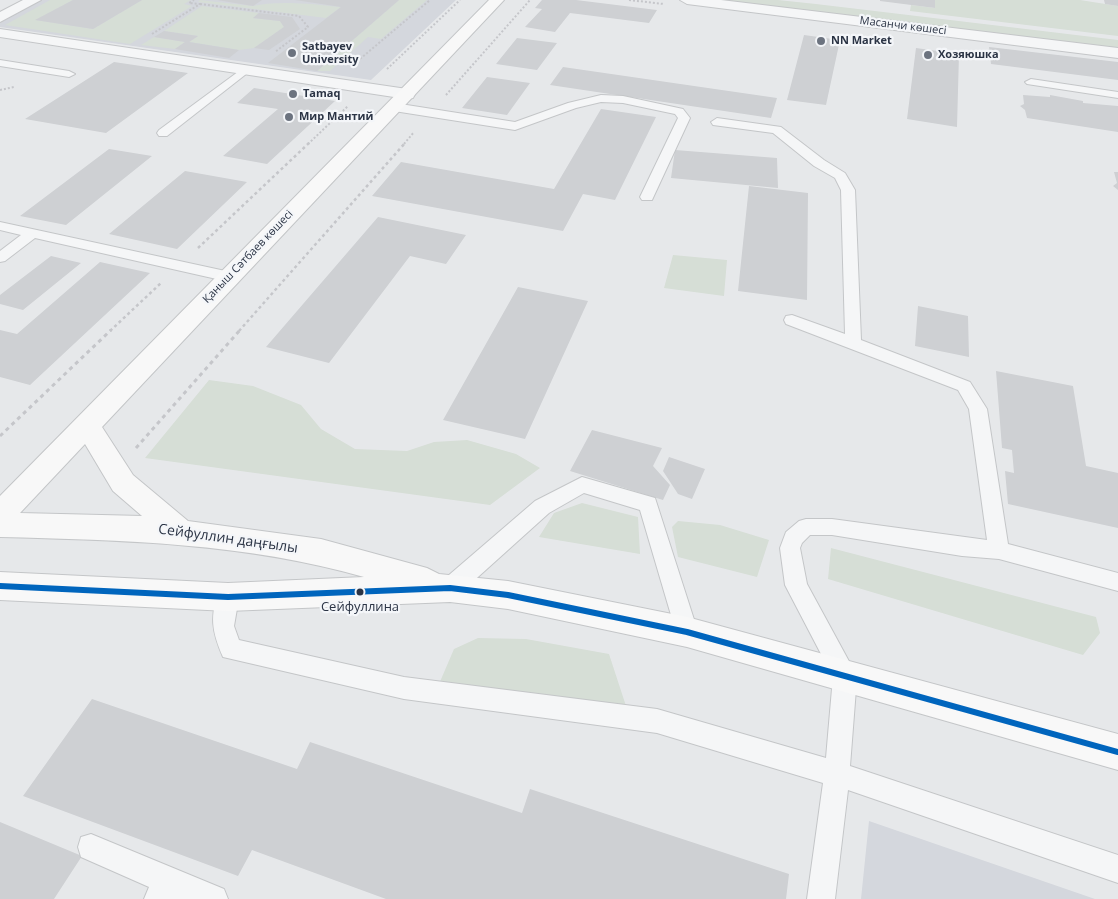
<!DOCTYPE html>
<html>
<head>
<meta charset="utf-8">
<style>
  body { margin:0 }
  canvas { display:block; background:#e6e8ea }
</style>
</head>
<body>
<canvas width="1118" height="899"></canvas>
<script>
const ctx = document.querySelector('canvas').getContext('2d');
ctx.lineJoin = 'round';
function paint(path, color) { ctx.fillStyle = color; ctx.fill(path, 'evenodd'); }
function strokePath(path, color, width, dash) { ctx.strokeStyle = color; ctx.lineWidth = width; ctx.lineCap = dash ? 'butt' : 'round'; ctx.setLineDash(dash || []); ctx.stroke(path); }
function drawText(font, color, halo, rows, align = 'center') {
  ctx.font = font + ' "Open Sans",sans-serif'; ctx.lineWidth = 4.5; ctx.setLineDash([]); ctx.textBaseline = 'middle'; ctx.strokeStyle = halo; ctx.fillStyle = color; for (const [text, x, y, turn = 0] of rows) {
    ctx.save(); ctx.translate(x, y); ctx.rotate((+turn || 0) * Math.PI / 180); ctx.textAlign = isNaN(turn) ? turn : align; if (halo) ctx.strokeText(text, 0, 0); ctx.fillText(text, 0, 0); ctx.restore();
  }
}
paint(new Path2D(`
  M 42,0 L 456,0 L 371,80 L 0,27 L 0,23 Z
  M 869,821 L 1095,899 L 861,899 Z`), '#d4d7dd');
paint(new Path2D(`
  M 50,0 L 73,0 L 36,20 L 93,29 L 142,0 L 191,0 L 184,4 L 192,6 L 130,44 L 5,25 Z
  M 200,0 L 253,6 C 276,0 315,4 341,7 L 326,18 L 198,2 Z
  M 399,0 L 427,0 L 381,39 L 368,37 L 330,71 L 317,71 Z
  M 711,0 L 778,0 L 816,4 L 1118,40 L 1118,48 Z
  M 935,0 L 1080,0 L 1118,6 L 1118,36 L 910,11 L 911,5 L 935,8 Z
  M 202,6 L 259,13 L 253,18 L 280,21 L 284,27 L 254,48 L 239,50 L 189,42 L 198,36 L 164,31 Z
  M 154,37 L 185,42 L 175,49 L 141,45 Z
  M 673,255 L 727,260 L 724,296 L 664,288 Z
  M 209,380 L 253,386 L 301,405 L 321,429 L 355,449 L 407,451 L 434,442 L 467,440 L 516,454 L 540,468 L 490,505 L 145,458 Z
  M 582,503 L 638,517 L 640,554 L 539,537 L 554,513 Z
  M 678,521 L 720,525 L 769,540 L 757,577 L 678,557 L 672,527 Z
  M 831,548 L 1096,617 L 1100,633 L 1083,655 L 828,579 Z
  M 478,638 L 526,639 L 609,654 L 626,706 L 439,684 L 454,649 Z`), '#d6ded6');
paint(new Path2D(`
  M 73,0 L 142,0 L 93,29 L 35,20 Z
  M 217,0 L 262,0 L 253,6 Z
  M 295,0 L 399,0 L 317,71 L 268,63 L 341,7 Z
  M 542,0 L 576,0 L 657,10 L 649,23 L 570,13 L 555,32 L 525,27 L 542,9 L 535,8 Z
  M 880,0 L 935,0 L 935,8 L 880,1 Z
  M 1104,0 L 1118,0 L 1118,6 L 1105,4 Z
  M 259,13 L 292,17 L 300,29 L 269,50 L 254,48 L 284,27 L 280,21 L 253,18 Z
  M 164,31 L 198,36 L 189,42 L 239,50 L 229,58 L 175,49 L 185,42 L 154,37 Z
  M 804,35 L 840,40 L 826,105 L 787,100 Z
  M 517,38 L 557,43 L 537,70 L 496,64 Z
  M 989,47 L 1118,62 L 1118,80 L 991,64 Z
  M 916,48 L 959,54 L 957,127 L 907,119 Z
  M 114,62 L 188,73 L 106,133 L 25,119 Z
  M 563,67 L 777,98 L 771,118 L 550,85 Z
  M 487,77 L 530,83 L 507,115 L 462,108 Z
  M 254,88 L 335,101 L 267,164 L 223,156 L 278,109 L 237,103 Z
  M 1023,95 L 1050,97 L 1050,95 L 1083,101 L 1083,103 L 1118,106 L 1118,132 L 1027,118 L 1025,110 L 1020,106 L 1024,104 Z
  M 601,109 L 656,117 L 615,200 L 583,194 L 563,231 L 372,196 L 401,162 L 554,189 Z
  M 109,149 L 152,156 L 66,225 L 20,216 Z
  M 675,150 L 777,158 L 778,188 L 671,178 Z
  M 185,171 L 247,182 L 177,249 L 109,234 Z
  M 1114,172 L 1118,172 L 1118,190 L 1113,186 L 1117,183 Z
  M 749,186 L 808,193 L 807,300 L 738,291 Z
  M 378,217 L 466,235 L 446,264 L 410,256 L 329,363 L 266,347 Z
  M 51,256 L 81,263 L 23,310 L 0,304 L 0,295 Z
  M 100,262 L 150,273 L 30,385 L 0,377 L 0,330 L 17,334 Z
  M 518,287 L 588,301 L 525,439 L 443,420 Z
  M 918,306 L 968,316 L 969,357 L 915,346 Z
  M 996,371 L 1073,386 L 1086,466 L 1118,473 L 1118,528 L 1008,504 L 1005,471 L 1014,473 L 1012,450 L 1002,448 Z
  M 592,430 L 662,448 L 653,466 L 670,485 L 663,500 L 570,471 Z
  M 669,457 L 705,469 L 692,499 L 678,494 L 663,471 Z
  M 92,699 L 297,769 L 310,742 L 522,813 L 530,789 L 789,874 L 786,899 L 386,899 L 252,850 L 238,876 L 23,796 Z
  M 0,822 L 82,856 L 54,899 L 0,899 Z`), '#ced0d3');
const service = new Path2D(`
  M 0,60 L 69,71 L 75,74 L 69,77 L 0,66 Z
  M 246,66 L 251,69 L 250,71 L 167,136 L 159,136 L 157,133 L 159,130 Z
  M 1031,79 L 1118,92 L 1118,98 L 1027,84 L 1025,82 Z
  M 601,95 L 623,96 L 683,109 L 690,118 L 652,200 L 642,200 L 640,197 L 678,118 L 675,114 L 623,103 L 601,102 L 576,108 L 515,130 L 394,111 L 388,107 L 394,103 L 515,122 L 568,103 Z
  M 717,118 L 781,127 L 824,160 L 845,173 L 855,190 L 861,340 L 970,382 L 987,409 L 1008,544 L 1118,573 L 1118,591 L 999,559 L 962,556 L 832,535 L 810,535 L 802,543 L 800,548 L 807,584 L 857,676 L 850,766 L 1118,855 L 1118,883 L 848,790 L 835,899 L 807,899 L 823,783 L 657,733 L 404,699 L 223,657 C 212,632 209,615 220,590 L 228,587 L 236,590 L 239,597 L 234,626 L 239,640 L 404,677 L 657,709 L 826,758 L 833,677 L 785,585 L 780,548 L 786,532 L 799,521 L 806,519 L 832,519 L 987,540 L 969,409 L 958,390 L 786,324 L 784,320 L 786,316 L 792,315 L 845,334 L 841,190 L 835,178 L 814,166 L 773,133 L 713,125 L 711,122 Z
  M 0,222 L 230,272 L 238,277 L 230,282 L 35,238 L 5,261 L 0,262 L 0,251 L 21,235 L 0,230 Z
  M 582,477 L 655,498 L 698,632 L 695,639 L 687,642 L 679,639 L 676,632 L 640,510 L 584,493 L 549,513 L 458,595 L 450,598 L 442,595 L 439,588 L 442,581 L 535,501 Z
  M 91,834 L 224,889 L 228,899 L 144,899 L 149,887 L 81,857 L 78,847 L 81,837 Z`);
const minor = new Path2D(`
  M 23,0 L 41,0 L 0,22 L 0,12 Z
  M 680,0 L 721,0 L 1118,48 L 1118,58 L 687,4 Z
  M 0,29 L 407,89 L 413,90 L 415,94 L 413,98 L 407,99 L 0,37 Z`);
const secondary = new Path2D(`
  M 489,0 L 504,0 L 102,427 L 133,475 L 188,521 L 321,539 L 427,568 L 439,574 L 508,581 L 687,617 L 1118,734 L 1118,770 L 687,647 L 508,609 L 450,602 L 228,611 L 0,600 L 0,572 L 228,583 L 364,577 C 246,543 122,540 0,537 L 0,496 ZM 85,444 L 113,491 L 142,516 L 20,513 Z`);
strokePath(service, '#c4c6c8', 2);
strokePath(minor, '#c4c6c8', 2);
strokePath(secondary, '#c4c6c8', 2);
strokePath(new Path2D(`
  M 629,0 L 664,4
  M 200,4 L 299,16 L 308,27 L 275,52
  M 152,34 L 200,4 L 189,3 L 194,0
  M 354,64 L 430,0
  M 387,69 L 460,0
  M 0,90 L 14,87
  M 446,95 L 530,0
  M 308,144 L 348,106
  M 404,144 L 414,132`), '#c5c6ca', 2, [2, 2]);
strokePath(new Path2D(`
  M 198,248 L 309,143
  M 110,331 L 161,283
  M 239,331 L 405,143`), '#c5c6ca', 2.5, [3, 3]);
strokePath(new Path2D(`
  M 0,436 L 111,330
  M 136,448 L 240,330`), '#c5c6ca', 3, [4, 4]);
paint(service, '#f5f6f7');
paint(minor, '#f5f6f7');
paint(secondary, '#f8f8f8');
strokePath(new Path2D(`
  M 0,586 L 228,597 L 450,588 L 508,595 L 687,632 L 1118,752`), '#0065bd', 6);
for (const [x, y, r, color] of [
  [821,41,5,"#6c737f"],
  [292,53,5,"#6c737f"],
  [928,55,5,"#6c737f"],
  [293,94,5,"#6c737f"],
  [289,117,5,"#6c737f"],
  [360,592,4.5,"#2b3445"]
]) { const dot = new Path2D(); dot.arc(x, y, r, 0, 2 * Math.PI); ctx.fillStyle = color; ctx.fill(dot); strokePath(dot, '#f4f6f9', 2); }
drawText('11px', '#2b3445', '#f4f6f9', [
  ["Масанчи көшесі",903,26,7],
  ["Қаныш Сәтбаев көшесі",248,257,-46]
]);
drawText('bold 11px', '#2b3445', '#f4f6f9', [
  ["NN Market",831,41],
  ["Satbayev",302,47],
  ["University",302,60],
  ["Хозяюшка",938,55],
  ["Tamaq",303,94],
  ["Мир Мантий",299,117]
], 'left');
drawText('13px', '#2b3445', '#f4f6f9', [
  ["Сейфуллина",360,607]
]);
drawText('14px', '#2b3445', '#f4f6f9', [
  ["Сейфуллин даңғылы",228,539,8]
]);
</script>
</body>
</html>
